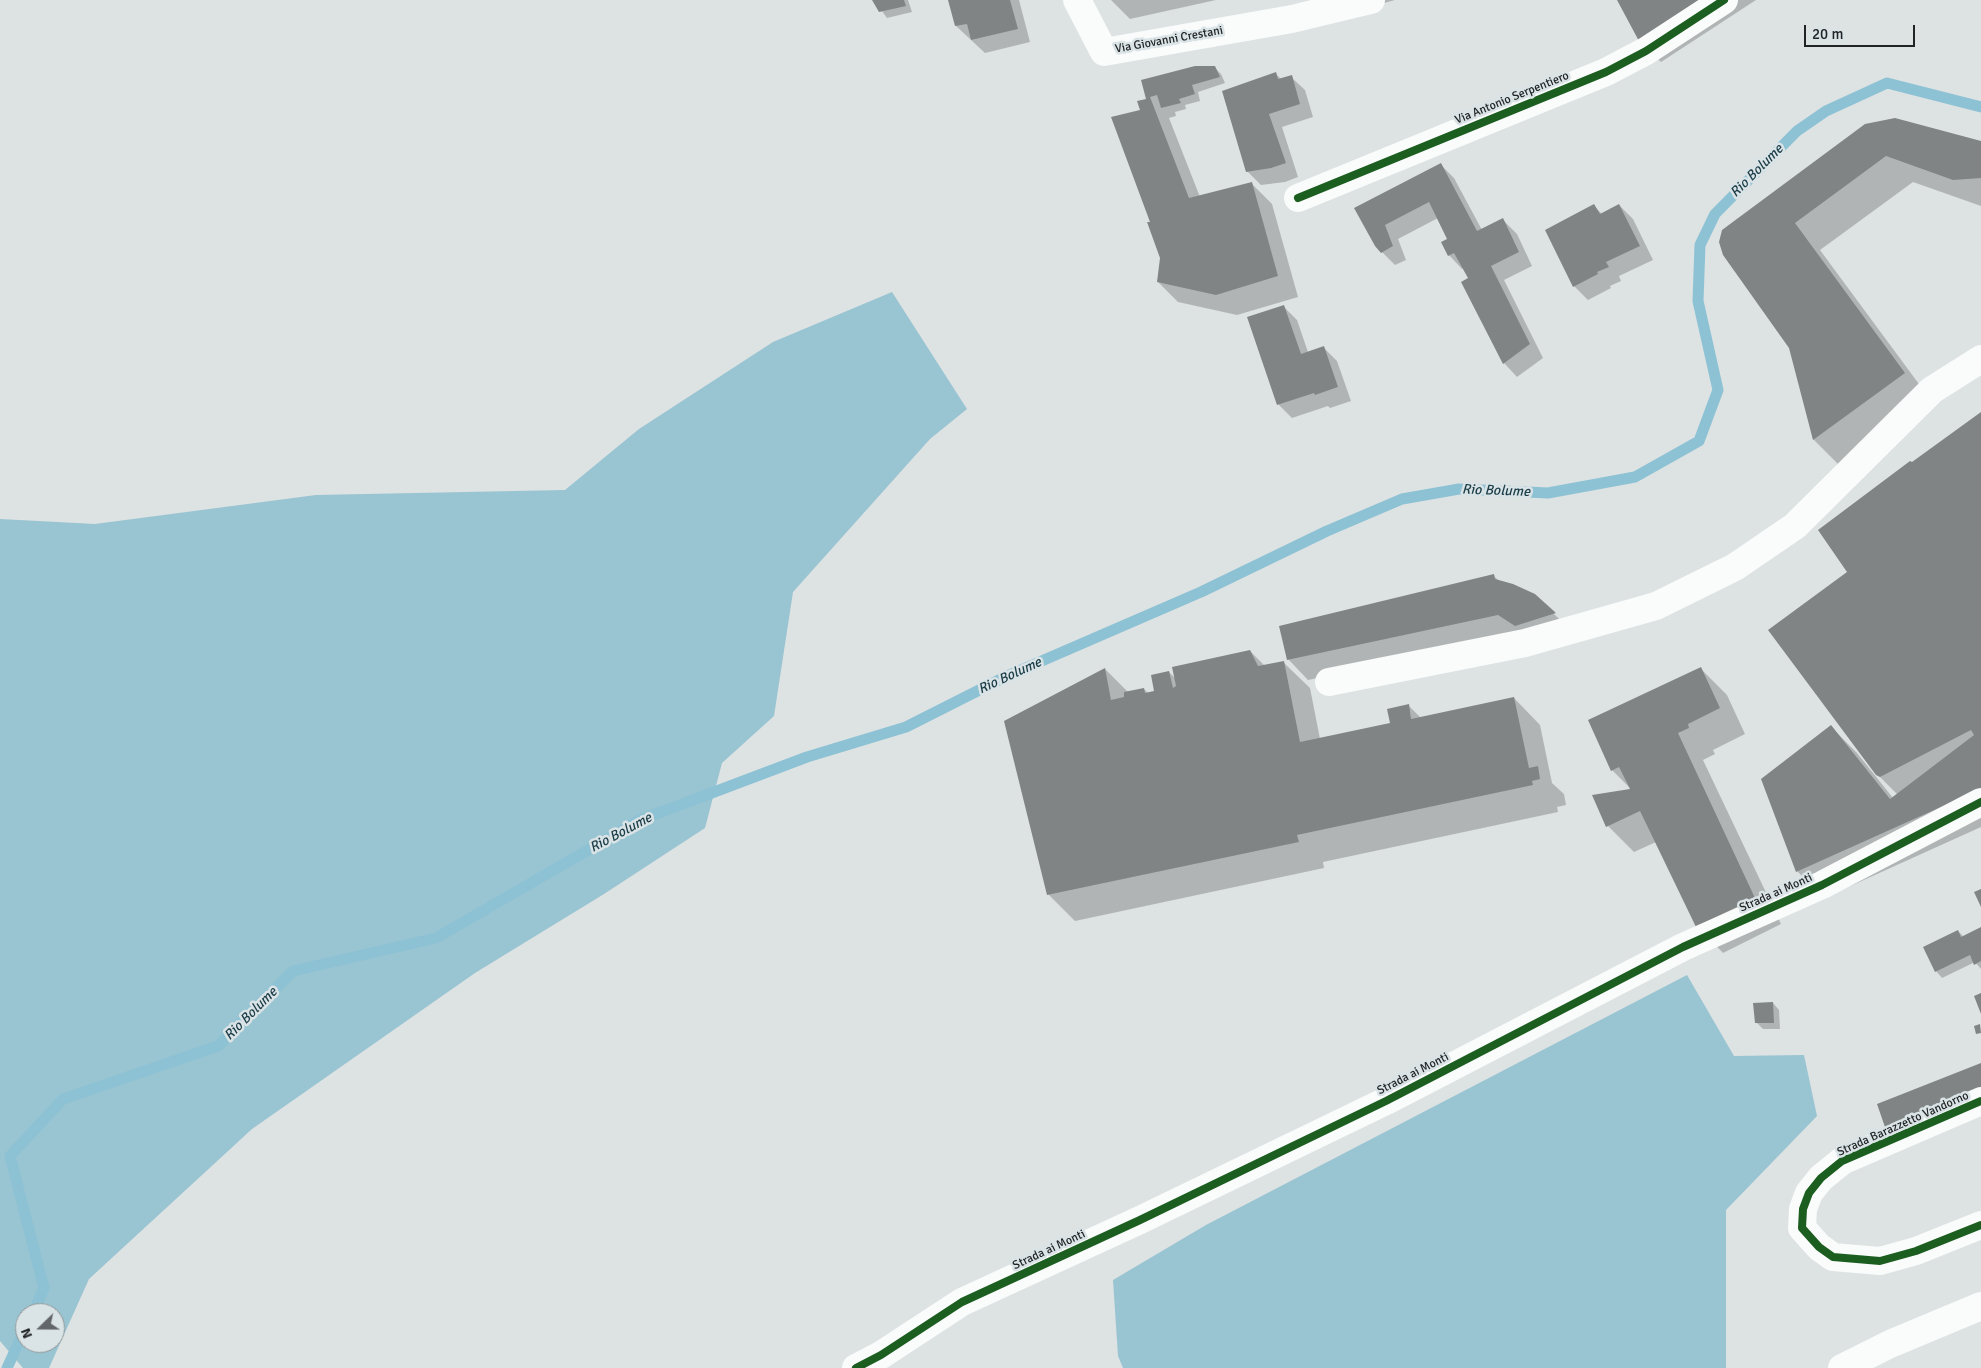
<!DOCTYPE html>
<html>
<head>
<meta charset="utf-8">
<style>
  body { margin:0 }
  #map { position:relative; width:1981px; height:1368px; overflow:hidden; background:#dde2e3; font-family:Signika,sans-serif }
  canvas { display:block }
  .north { position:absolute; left:15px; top:1303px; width:50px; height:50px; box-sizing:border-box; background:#dae3e6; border:1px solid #909799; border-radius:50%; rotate:248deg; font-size:14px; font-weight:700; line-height:20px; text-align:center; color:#212425 }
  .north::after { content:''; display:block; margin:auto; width:18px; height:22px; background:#636668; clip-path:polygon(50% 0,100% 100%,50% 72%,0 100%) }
  .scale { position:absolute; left:1804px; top:25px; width:111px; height:22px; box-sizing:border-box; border:2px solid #212425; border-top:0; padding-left:6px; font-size:15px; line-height:18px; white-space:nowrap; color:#212425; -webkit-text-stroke:4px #dae3e6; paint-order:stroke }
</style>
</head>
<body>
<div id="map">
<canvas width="1981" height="1368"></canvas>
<div class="north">N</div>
<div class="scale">20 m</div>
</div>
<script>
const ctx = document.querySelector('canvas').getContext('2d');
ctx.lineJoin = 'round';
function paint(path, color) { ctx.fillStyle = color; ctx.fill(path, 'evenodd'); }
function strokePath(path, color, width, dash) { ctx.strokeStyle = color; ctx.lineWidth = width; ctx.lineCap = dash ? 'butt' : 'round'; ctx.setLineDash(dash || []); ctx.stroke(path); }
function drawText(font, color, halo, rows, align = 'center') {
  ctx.font = font + ' Signika,sans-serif'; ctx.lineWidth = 5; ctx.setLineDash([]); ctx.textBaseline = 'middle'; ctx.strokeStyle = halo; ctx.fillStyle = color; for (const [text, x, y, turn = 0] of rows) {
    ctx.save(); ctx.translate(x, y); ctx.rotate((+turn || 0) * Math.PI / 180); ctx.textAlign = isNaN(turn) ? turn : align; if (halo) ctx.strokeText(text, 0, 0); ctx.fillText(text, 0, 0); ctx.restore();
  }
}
paint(new Path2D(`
  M 892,292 L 967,409 L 930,439 L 793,592 L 774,716 L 722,763 L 705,828 L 604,894 L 475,973 L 252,1129 L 89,1279 L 49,1368 L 23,1368 L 0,1341 L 0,519 L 95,524 L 316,495 L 565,490 L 639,429 L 773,342 ZM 25,1313 L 55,1313 L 55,1343 L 25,1343 Z
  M 1687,975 L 1734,1056 L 1804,1055 L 1817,1116 L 1726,1210 L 1726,1368 L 1123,1368 L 1118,1356 L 1113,1280 L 1206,1225 Z`), '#99c4d2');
paint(new Path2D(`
  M 874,0 L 908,0 L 912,12 L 887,18 Z
  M 950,0 L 1019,0 L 1030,42 L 985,53 L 956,26 Z
  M 1111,0 L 1216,0 L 1130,19 Z
  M 1312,0 L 1395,0 L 1329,18 Z
  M 1618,0 L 1756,0 L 1661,62 L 1641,42 Z
  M 1214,67 L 1221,74 L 1225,83 L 1198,92 L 1200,101 L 1185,105 L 1186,109 L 1175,112 L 1176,116 L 1169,118 L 1200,197 L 1251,183 L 1272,204 L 1298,297 L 1237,315 L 1178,302 L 1158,282 L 1162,258 L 1151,222 L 1141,111 L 1148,100 L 1142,81 Z
  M 1276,74 L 1281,79 L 1291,77 L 1305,90 L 1313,117 L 1282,127 L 1298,177 L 1285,182 L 1261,185 L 1247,171 Z
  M 1866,126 L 1981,143 L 1981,206 L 1913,182 L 1820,250 L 1930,399 L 1840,466 L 1814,440 L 1790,348 L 1724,254 Z
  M 1441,165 L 1454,178 L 1482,230 L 1503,220 L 1517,234 L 1532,266 L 1504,280 L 1543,358 L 1517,377 L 1504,363 L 1464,268 L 1462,269 L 1449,255 L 1449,240 L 1438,218 L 1398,239 L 1406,260 L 1395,265 L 1376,246 L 1356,209 Z
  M 1619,205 L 1633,219 L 1653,260 L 1619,276 L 1621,281 L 1610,286 L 1611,288 L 1588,300 L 1574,286 L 1594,206 L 1602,214 Z
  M 1283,306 L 1297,320 L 1308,352 L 1323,347 L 1337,361 L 1351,401 L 1330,408 L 1328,406 L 1292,418 L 1279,405 L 1248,318 Z
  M 1981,413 L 1981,827 L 1824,898 L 1797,871 L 1831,727 L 1857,753 L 1893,798 L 1898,795 L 1877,774 L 1849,572 L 1912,464 Z
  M 1493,575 L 1499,581 L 1534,595 L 1575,634 L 1519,635 L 1308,680 L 1288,659 Z
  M 1250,651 L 1265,666 L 1283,662 L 1310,688 L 1320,739 L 1391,724 L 1408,705 L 1421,718 L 1514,698 L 1540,725 L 1552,783 L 1564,794 L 1566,805 L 1557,807 L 1558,812 L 1323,862 L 1324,868 L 1075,921 L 1049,895 L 1005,721 L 1105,669 L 1128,692 L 1144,689 L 1148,693 L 1155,692 L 1169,672 L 1176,679 Z
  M 1700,668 L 1727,695 L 1745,734 L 1713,750 L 1715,754 L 1703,760 L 1781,924 L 1723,953 L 1697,926 L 1656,842 L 1634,852 L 1608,826 L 1632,790 L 1612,770 Z
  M 1981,928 L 1981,969 L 1975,962 L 1942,978 L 1936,971 L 1958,931 L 1964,937 Z
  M 1773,1003 L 1779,1010 L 1780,1029 L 1763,1029 L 1756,1022 Z`), '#0003');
strokePath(new Path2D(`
  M 33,1313 L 44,1288 L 10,1156 L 63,1099 L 218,1046 L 293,971 L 436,938 L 640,820 L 807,757 L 906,727 L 1007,676 L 1201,592 L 1327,531 L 1402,499 L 1459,489 L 1548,493 L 1635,477 L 1699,441 L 1718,390 L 1698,301 L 1700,245 L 1715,214 L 1797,131 L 1826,111 L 1887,83 L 1981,107
  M 7,1368 L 25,1329`), '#8dc2d4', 11);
paint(new Path2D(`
  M 872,0 L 904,0 L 906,6 L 879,12 Z
  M 948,0 L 1010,0 L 1018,29 L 971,40 L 967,24 L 955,26 Z
  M 1617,0 L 1705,0 L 1640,43 Z
  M 1195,66 L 1215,66 L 1220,77 L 1192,85 L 1195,94 L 1179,99 L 1181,103 L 1161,108 L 1157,95 L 1150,97 L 1189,198 L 1252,182 L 1278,276 L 1216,295 L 1157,282 L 1160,258 L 1147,222 L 1150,222 L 1111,117 L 1140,110 L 1137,101 L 1146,99 L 1141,80 Z
  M 1276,72 L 1278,79 L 1292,75 L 1300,104 L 1269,114 L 1286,163 L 1271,168 L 1246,172 L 1222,91 Z
  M 1895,118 L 1981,141 L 1981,178 L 1953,180 L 1886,156 L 1795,223 L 1905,373 L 1813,440 L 1789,348 L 1723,255 L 1719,242 L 1722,230 L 1865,124 Z
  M 1441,163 L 1477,231 L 1503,218 L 1519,252 L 1491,266 L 1530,344 L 1503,364 L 1461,282 L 1468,278 L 1454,253 L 1448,256 L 1441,242 L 1447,239 L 1429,202 L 1385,225 L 1393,246 L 1381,253 L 1375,246 L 1354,208 Z
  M 1594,204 L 1600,214 L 1619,204 L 1640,246 L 1606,262 L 1609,267 L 1597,272 L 1598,274 L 1573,287 L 1545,230 Z
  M 1284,305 L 1301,354 L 1324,346 L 1338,387 L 1315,395 L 1314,393 L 1277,405 L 1247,317 Z
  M 1981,412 L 1981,789 L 1796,872 L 1761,779 L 1831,725 L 1890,799 L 1974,735 L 1971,730 L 1880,777 L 1876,775 L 1768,630 L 1847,572 L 1818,530 L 1910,461 L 1912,462 Z
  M 1494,574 L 1495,579 L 1513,584 L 1535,594 L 1556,613 L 1515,626 L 1498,615 L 1287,660 L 1279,626 Z
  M 1250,650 L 1258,666 L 1284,661 L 1300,742 L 1390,723 L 1387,709 L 1409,704 L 1411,719 L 1514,697 L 1529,768 L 1538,766 L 1540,779 L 1532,781 L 1533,785 L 1297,835 L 1299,842 L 1047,895 L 1004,721 L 1105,668 L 1111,700 L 1124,697 L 1124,692 L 1144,688 L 1145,693 L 1154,691 L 1151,675 L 1169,671 L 1173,688 L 1176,686 L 1172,667 Z
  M 1701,667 L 1720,708 L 1688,724 L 1689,728 L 1678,733 L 1755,898 L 1696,927 L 1640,811 L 1606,827 L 1592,795 L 1630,789 L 1619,767 L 1611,771 L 1588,720 Z
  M 1981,889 L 1981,907 L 1974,892 Z
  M 1981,927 L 1981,961 L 1974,965 L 1970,955 L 1935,972 L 1923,947 L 1958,930 L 1961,937 Z
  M 1981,993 L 1981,1014 L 1974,996 Z
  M 1773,1002 L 1774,1023 L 1755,1023 L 1753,1003 Z
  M 1980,1024 L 1981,1033 L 1976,1034 L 1974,1026 Z
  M 1981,1063 L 1981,1092 L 1886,1130 L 1877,1104 Z`), '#808485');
strokePath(new Path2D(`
  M 1077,0 L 1104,52 L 1292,19 L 1371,0
  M 1298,198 L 1606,72 L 1646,51 L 1724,0
  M 1329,682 L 1525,643 L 1656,606 L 1735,567 L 1795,526 L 1932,390 L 1981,359
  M 1981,1101 L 1842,1161 L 1821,1178 L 1809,1193 L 1803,1209 L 1802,1228 L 1819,1247 L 1833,1257 L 1880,1261 L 1916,1251 L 1981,1225
  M 856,1368 L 881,1355 L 962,1302 L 1140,1220 L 1386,1101 L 1683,947 L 1822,885 L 1981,802
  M 1842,1368 L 1890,1344 L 1981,1306`), '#fafbfb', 28);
strokePath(new Path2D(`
  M 1298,198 L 1606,72 L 1646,51 L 1724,0
  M 1981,1101 L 1842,1161 L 1821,1178 L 1809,1193 L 1803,1209 L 1802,1228 L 1819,1247 L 1833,1257 L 1880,1261 L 1916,1251 L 1981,1225
  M 856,1368 L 881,1355 L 962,1302 L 1140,1220 L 1386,1101 L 1683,947 L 1822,885 L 1981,802`), '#1b5e20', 8);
drawText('12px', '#212425', '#dae3e6', [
  ["Via Giovanni Crestani",1169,40,-10],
  ["Via Antonio Serpentiero",1512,98,-22],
  ["Strada ai Monti",1776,893,-24],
  ["Strada ai Monti",1413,1074,-27],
  ["Strada Barazzetto Vandorno",1903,1124,-24],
  ["Strada ai Monti",1049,1250,-25]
]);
drawText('italic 14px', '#1a3d48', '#dae3e6', [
  ["Rio Bolume",1757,171,-45],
  ["Rio Bolume",1496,491,2],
  ["Rio Bolume",1010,676,-25],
  ["Rio Bolume",621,833,-28],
  ["Rio Bolume",251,1014,-45]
]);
</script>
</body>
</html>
